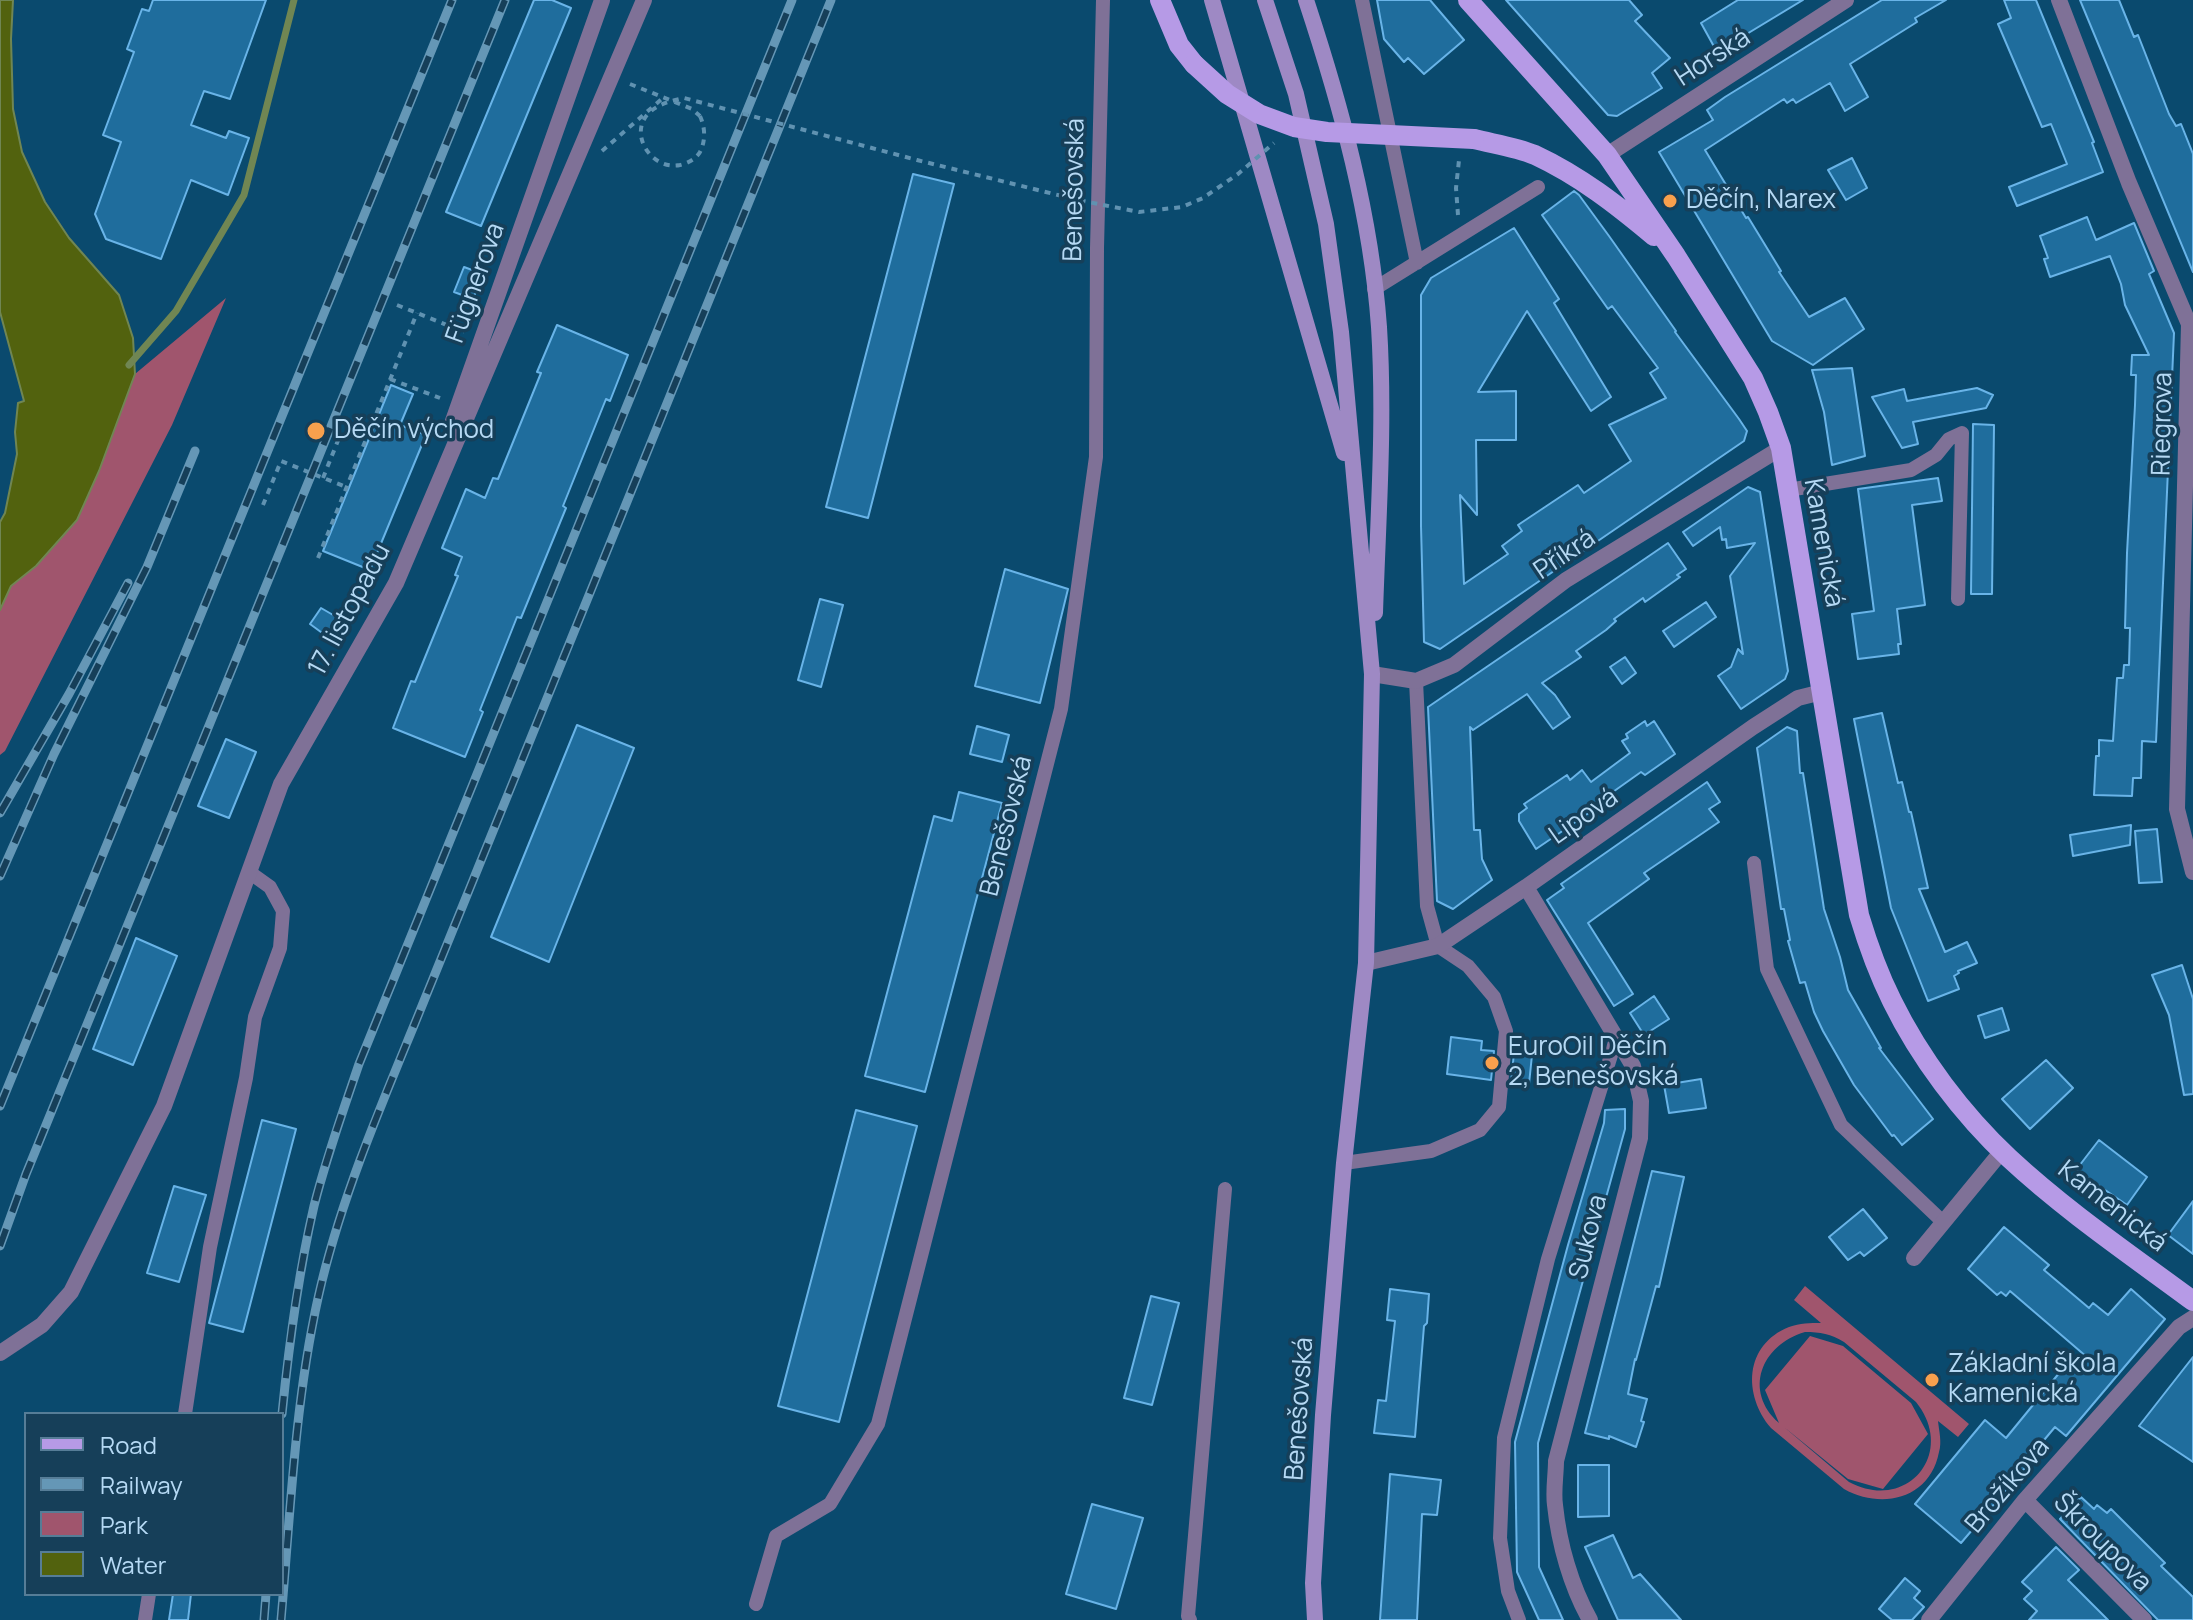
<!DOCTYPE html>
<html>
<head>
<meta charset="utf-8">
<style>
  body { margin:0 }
  #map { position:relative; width:2193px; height:1620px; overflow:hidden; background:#0a4a6e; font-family:Manrope,sans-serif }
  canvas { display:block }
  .legend { position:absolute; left:24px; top:1412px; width:260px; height:184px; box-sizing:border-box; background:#163f59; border:2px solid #567d97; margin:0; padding:10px 14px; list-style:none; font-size:24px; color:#b5d9f4 }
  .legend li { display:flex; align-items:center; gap:16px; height:40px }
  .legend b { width:40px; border:2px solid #567d97 }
</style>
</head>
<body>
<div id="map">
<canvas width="2193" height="1620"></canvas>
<ul class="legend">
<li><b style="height:10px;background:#b69ae6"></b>Road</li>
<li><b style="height:10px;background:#6597b6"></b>Railway</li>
<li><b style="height:22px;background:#a0556d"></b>Park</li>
<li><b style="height:22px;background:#52620e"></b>Water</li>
</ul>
</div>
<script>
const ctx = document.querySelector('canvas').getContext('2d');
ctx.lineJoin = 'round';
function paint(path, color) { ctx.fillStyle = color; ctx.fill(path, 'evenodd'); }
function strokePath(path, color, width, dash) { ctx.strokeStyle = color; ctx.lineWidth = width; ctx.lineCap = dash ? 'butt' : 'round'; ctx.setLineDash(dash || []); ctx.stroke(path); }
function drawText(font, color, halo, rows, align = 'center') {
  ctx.font = font + ' Manrope,sans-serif'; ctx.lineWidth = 7; ctx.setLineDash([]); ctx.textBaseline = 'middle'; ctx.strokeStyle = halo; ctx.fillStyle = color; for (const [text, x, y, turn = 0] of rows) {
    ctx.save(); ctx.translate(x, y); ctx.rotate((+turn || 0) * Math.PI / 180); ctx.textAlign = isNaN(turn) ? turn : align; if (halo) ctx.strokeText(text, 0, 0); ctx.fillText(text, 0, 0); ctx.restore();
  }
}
paint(new Path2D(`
  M 226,298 L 172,425 L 5,751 L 0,755 L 0,610 L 11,586 L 36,566 L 99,471 L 135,374 Z
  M 1805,1286 L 1969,1424 L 1958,1437 L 1938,1421 C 1939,1431 1942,1442 1939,1452 C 1930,1499 1882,1510 1844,1489 L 1771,1428 C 1743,1395 1744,1345 1789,1327 C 1800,1323 1810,1323 1821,1323 L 1794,1300 ZM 1805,1332 C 1820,1332 1831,1334 1844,1342 L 1916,1402 C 1957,1453 1907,1513 1849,1482 L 1784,1427 L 1848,1479 L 1883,1489 L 1928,1434 L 1911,1403 L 1843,1346 L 1810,1336 L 1765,1390 L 1779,1423 C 1743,1391 1761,1345 1805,1332 Z`), '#a0556d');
const water = new Path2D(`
  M 0,0 L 13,0 L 11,39 L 13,109 L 22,152 L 45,202 L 69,238 L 119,295 L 133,338 L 135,374 L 99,471 L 77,520 L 36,566 L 11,586 L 0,610 L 0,522 L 5,513 L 17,454 L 15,432 L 18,403 L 24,401 L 0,312 Z`);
paint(water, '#52620e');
strokePath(water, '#708653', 2);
strokePath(new Path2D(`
  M 129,365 L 176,311 L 244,195 L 294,0`), '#708653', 7);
const building = new Path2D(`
  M 153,0 L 266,0 L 230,99 L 204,91 L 191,125 L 226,138 L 229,131 L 249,138 L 228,195 L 191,180 L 161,259 L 106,239 L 95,214 L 121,142 L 103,135 L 134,52 L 127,49 L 142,9 L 149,11 Z
  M 534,0 L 552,0 L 571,8 L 481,226 L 446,212 Z
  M 1377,0 L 1430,0 L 1464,40 L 1424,74 L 1408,58 L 1404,62 L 1384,39 Z
  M 1506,0 L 1629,0 L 1642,15 L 1635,21 L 1670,58 L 1652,73 L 1662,88 L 1617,116 L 1608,115 Z
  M 1738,0 L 1803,0 L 1717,52 L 1701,23 Z
  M 1882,0 L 1946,0 L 1915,18 L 1917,22 L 1850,64 L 1868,97 L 1845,111 L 1830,83 L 1796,103 L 1793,99 L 1787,103 L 1784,99 L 1705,150 L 1746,218 L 1748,217 L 1781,271 L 1779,272 L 1809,317 L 1845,298 L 1864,329 L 1813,365 L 1772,341 L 1659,152 L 1713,120 L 1707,110 L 1725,97 Z
  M 2004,0 L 2036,0 L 2094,142 L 2092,143 L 2103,172 L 2017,206 L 2009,187 L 2067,164 L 2051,124 L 2042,127 L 1998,24 L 2011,18 Z
  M 2080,0 L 2119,0 L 2134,37 L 2138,35 L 2169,114 L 2176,126 L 2181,124 L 2193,154 L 2193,272 Z
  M 1852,158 L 1867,188 L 1846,200 L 1828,170 Z
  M 913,174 L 954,184 L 868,518 L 826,507 Z
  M 1574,191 L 1579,195 L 1609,236 L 1676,331 L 1675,332 L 1739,419 L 1747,431 L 1744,441 L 1440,649 L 1424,642 L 1421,526 L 1421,295 L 1431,278 L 1514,228 L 1559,299 L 1554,303 L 1611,397 L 1591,411 L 1527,311 L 1478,392 L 1516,391 L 1516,440 L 1476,440 L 1477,515 L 1460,495 L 1464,584 L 1508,554 L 1502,546 L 1522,531 L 1518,525 L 1578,485 L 1584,493 L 1631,461 L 1609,425 L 1666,398 L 1650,373 L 1658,368 L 1612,306 L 1608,309 L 1542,215 Z
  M 2087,217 L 2096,240 L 2134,223 L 2154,271 L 2149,274 L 2174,333 L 2156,742 L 2142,741 L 2141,778 L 2133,778 L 2132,796 L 2094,795 L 2096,756 L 2099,756 L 2099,740 L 2113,741 L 2117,678 L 2123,678 L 2124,665 L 2129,665 L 2130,628 L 2125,628 L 2127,553 L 2135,405 L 2136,375 L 2131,375 L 2132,355 L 2149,355 L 2125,305 L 2121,284 L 2110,256 L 2050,277 L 2044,259 L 2048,258 L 2040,236 Z
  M 464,267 L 483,274 L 473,299 L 454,292 Z
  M 557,325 L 628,355 L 610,401 L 606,399 L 563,506 L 566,508 L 521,618 L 517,617 L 480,710 L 483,712 L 465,757 L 393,728 L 411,681 L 415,682 L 458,576 L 455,575 L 462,557 L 442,548 L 466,489 L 485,498 L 493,478 L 498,479 L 541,373 L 537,372 Z
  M 1852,368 L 1865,456 L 1832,465 L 1824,412 L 1812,370 Z
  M 391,385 L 413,394 L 400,425 L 426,435 L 370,570 L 323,551 Z
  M 1977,388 L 1993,395 L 1986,408 L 1913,422 L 1918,444 L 1902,448 L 1872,397 L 1904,389 L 1907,401 Z
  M 1973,424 L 1994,425 L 1992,594 L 1971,594 Z
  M 1938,478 L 1942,501 L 1912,505 L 1925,605 L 1897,609 L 1901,644 L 1898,644 L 1899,654 L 1858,659 L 1852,614 L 1874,611 L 1858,489 Z
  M 1748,487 L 1760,492 L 1788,671 L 1785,679 L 1741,709 L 1718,676 L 1731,667 L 1738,649 L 1743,654 L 1730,576 L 1755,543 L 1727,548 L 1726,539 L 1722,540 L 1720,527 L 1693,546 L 1683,532 Z
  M 1668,543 L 1686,569 L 1677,575 L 1680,577 L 1645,602 L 1643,598 L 1614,619 L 1616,621 L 1606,630 L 1576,651 L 1581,657 L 1542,683 L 1555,695 L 1570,717 L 1553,729 L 1527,694 L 1473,730 L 1470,727 L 1474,830 L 1480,830 L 1482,859 L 1492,880 L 1453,909 L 1437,901 L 1428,707 Z
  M 1005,569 L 1068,589 L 1040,703 L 975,686 Z
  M 820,599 L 843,605 L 821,687 L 798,680 Z
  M 1706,602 L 1716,617 L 1674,647 L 1663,631 Z
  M 321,608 L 340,619 L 329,638 L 310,624 Z
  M 1625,657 L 1636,673 L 1622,684 L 1610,667 Z
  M 1882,713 L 1898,783 L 1902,782 L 1909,812 L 1911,812 L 1928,888 L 1919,889 L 1945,952 L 1967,942 L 1977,963 L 1958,971 L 1959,973 L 1954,976 L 1959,989 L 1928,1001 L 1891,908 L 1854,719 Z
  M 1645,721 L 1647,726 L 1654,721 L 1675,754 L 1645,775 L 1641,772 L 1603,799 L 1605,802 L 1536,849 L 1519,821 L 1519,814 L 1527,808 L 1524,804 L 1567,775 L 1570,780 L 1582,770 L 1591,782 L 1630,753 L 1622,741 L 1628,738 L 1626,734 Z
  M 577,725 L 634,748 L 549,962 L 491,937 Z
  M 977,726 L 1009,735 L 1002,762 L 970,754 Z
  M 1787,727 L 1797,731 L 1800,773 L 1803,773 L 1824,909 L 1840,957 L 1848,990 L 1881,1048 L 1879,1048 L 1933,1119 L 1902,1145 L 1894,1135 L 1892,1136 L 1854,1085 L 1823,1031 L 1814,1012 L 1805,982 L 1800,983 L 1788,941 L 1790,940 L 1784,909 L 1781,909 L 1757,748 Z
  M 226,739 L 256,752 L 229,818 L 198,806 Z
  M 1707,782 L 1720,802 L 1709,809 L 1719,822 L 1644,873 L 1649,879 L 1588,923 L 1633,994 L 1614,1006 L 1547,900 L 1564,888 L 1561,884 Z
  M 959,792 L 1002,803 L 925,1092 L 865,1076 L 934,816 L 952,821 Z
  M 2131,825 L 2130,845 L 2073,856 L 2070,835 Z
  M 2157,829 L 2162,882 L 2139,883 L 2135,831 Z
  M 136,938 L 177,956 L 133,1065 L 93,1049 Z
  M 2182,965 L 2193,999 L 2193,1094 L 2184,1095 L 2169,1015 L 2152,975 Z
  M 1654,996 L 1669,1019 L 1644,1035 L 1630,1013 Z
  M 2002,1008 L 2009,1030 L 1985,1038 L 1978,1016 Z
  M 1451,1037 L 1482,1041 L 1481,1050 L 1494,1051 L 1491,1080 L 1447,1074 Z
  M 1514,1053 L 1532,1055 L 1529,1084 L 1511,1082 Z
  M 2046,1060 L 2073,1088 L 2030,1129 L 2002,1099 Z
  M 1701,1079 L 1706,1108 L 1669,1113 L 1664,1085 Z
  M 1625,1109 L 1625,1129 L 1538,1443 L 1539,1567 L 1563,1620 L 1539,1620 L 1517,1572 L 1515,1442 L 1568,1245 L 1604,1123 L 1605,1110 Z
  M 856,1110 L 917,1126 L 839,1422 L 778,1406 Z
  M 262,1120 L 296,1129 L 243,1332 L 209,1323 Z
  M 2099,1140 L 2147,1177 L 2127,1205 L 2076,1170 Z
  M 1652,1171 L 1684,1177 L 1659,1287 L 1656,1286 L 1636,1360 L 1635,1359 L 1628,1394 L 1647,1399 L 1641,1421 L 1644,1422 L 1636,1447 L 1609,1436 L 1609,1439 L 1585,1433 Z
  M 174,1186 L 206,1195 L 179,1282 L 147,1273 Z
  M 2193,1201 L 2193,1254 L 2168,1235 Z
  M 1863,1209 L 1887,1238 L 1864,1256 L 1860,1252 L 1848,1260 L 1829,1237 Z
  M 2004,1227 L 2049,1265 L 2044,1270 L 2089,1308 L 2093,1303 L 2108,1315 L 2131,1289 L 2165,1319 L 2066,1436 L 2055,1427 L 2029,1458 L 2031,1461 L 1961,1543 L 1915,1504 L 1985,1420 L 2006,1438 L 2060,1372 L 2088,1358 L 2010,1291 L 2006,1296 L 2001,1292 L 1997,1295 L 1968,1269 Z
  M 1390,1289 L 1429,1294 L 1427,1323 L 1424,1326 L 1415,1437 L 1374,1433 L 1378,1400 L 1386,1401 L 1395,1321 L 1387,1320 Z
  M 1151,1296 L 1179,1303 L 1152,1405 L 1124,1398 Z
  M 2193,1357 L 2193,1462 L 2139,1426 Z
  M 1578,1465 L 1609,1465 L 1609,1516 L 1578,1517 Z
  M 1390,1474 L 1441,1480 L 1437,1515 L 1422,1514 L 1417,1620 L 1380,1620 Z
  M 2081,1497 L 2094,1509 L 2097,1505 L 2107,1513 L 2111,1509 L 2165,1563 L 2161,1566 L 2193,1597 L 2193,1620 L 2158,1620 L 2060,1519 Z
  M 1092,1504 L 1143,1518 L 1116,1609 L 1066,1594 Z
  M 1613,1535 L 1633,1578 L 1640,1574 L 1681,1620 L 1618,1620 L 1585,1547 Z
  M 2056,1547 L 2079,1570 L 2068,1580 L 2108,1620 L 2029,1620 L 2037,1611 L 2024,1599 L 2032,1591 L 2022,1582 Z
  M 1905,1578 L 1920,1591 L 1914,1598 L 1924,1607 L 1912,1620 L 1892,1620 L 1879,1609 Z
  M 173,1594 L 191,1594 L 188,1620 L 169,1620 Z`);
paint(building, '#1f6d9d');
strokePath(building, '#69b4e8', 2);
strokePath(new Path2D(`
  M 630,84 L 692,109 L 700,116
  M 602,151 L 664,97
  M 1458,215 L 1456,188 L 1459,160
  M 397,305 L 464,332
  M 390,379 L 440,398
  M 323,478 L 341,433
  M 263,505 L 281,461 L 346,487
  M 318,558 L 417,313`), '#6092b1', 4, [6, 6]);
strokePath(new Path2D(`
  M 1362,0 L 1417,263
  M 1374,289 L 1538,187
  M 1788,490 L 1911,470 L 1936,455 L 1949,439 L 1962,433 L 1958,599
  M 1754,863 L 1767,969 L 1841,1125 L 1943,1222
  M 1344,1163 L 1431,1151 L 1480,1130 L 1499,1107 L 1506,1031 L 1494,997 L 1468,966 L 1438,946 L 1427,906 L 1416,681
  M 185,1414 L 210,1247 L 246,1078 L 255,1017 L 280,948 L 283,911 L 270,887 L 249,872
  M 756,1604 L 776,1536 L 830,1504 L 878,1424 L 1061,709 L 1096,457 L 1097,248 L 1103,0
  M 145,1620 L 149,1594
  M 1190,1620 L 1188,1616 L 1225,1189
  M 1519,1620 L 1508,1591 L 1500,1538 L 1504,1438 L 1548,1259 L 1616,1039`), '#7f7197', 14);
strokePath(new Path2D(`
  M 2059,0 L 2129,183 L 2189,324 L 2177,809 L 2193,872
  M 1607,155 L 1846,0
  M 453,421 L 602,0
  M 1372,674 L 1416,681 L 1454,665 L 1566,580 L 1781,448
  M 1526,887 L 1633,1066 L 1641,1101 L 1640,1138 L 1556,1461 C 1556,1475 1553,1491 1555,1505 C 1559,1544 1571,1586 1590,1620
  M 1366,963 L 1438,946 L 1526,887 L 1753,727 L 1798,698 L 1822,692
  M 1914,1258 L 2002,1151
  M 0,1353 L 42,1325 L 71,1292 L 164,1106 L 281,784 L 396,583 L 644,0
  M 2025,1500 L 2144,1620
  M 1929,1620 L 2025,1500 L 2179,1327 L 2193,1318`), '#7f7197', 16);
strokePath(new Path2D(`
  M 1212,0 L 1344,453
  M 1265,0 L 1296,94 L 1326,224 L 1341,332 L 1372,674 L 1366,963 L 1344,1163 L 1323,1415 L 1313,1583 L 1315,1620
  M 1306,0 C 1341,106 1371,215 1379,327 C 1385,422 1378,518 1375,613`), '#9e89c4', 16);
strokePath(new Path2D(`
  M 1160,0 L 1179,45 L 1194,64
  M 1468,0 L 1607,155 L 1676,256 L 1753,378 L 1768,412 L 1781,448 L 1859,915 C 1868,945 1878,973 1892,1001 C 1920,1058 1962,1114 2009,1158 C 2066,1211 2131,1255 2193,1301
  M 1474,139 C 1494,144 1516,147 1535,155 C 1580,176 1617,205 1654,236`), '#b69ae6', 20);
const rail = new Path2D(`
  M 0,813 L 69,694 L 128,583
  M 0,876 L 54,754 L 147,567 L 195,451
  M 0,1106 L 452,0
  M 0,1246 L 26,1174 L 505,0
  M 282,1414 C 289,1344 298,1275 314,1206 C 326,1158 343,1111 359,1064 L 792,0
  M 264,1620 L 266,1594
  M 281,1620 C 291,1507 295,1392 322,1281 C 344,1192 380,1108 415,1023 L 831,0`);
strokePath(rail, '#6597b6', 9);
strokePath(rail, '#163f59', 6, [18]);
strokePath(new Path2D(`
  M 700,116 C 705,127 706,140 700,152 C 696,159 688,163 680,165 C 651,171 627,132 650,112 C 660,103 672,101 684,98 L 917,160 L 1078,200 L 1139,212 L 1182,207 L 1203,198 L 1238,174 L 1274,143`), '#6092b1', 4, [6, 6]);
strokePath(new Path2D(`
  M 1194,64 L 1227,94 L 1259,114 L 1294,127 L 1327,132 L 1474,139`), '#b69ae6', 20);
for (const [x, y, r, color] of [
  [1670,201,8,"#f9a04d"],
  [316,431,10,"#f9a04d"],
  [1492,1063,8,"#f9a04d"],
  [1932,1380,8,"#f9a04d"]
]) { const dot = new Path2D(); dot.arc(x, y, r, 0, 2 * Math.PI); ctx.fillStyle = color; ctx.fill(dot); strokePath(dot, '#163f59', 3); }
drawText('26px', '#b5d9f4', '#163f59', [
  ["Horská",1713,58,-33],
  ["Benešovská",1075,190,-89],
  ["Fügnerova",476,283,-70],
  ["Riegrova",2163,424,-89],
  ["Kamenická",1823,543,80],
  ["Příkrá",1565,555,-34],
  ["17. listopadu",350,610,-62],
  ["Lipová",1584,817,-35],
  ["Benešovská",1007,826,-76],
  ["Kamenická",2112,1207,38],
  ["Sukova",1589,1237,-76],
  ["Benešovská",1300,1409,-86],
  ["Brožíkova",2008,1486,-50],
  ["Škroupova",2102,1543,45]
]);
drawText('26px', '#b5d9f4', '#163f59', [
  ["Děčín, Narex",1686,201],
  ["Děčín východ",334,431],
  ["EuroOil Děčín",1508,1048],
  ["2, Benešovská",1508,1078],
  ["Základní škola",1948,1365],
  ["Kamenická",1948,1395]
], 'left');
</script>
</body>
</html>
